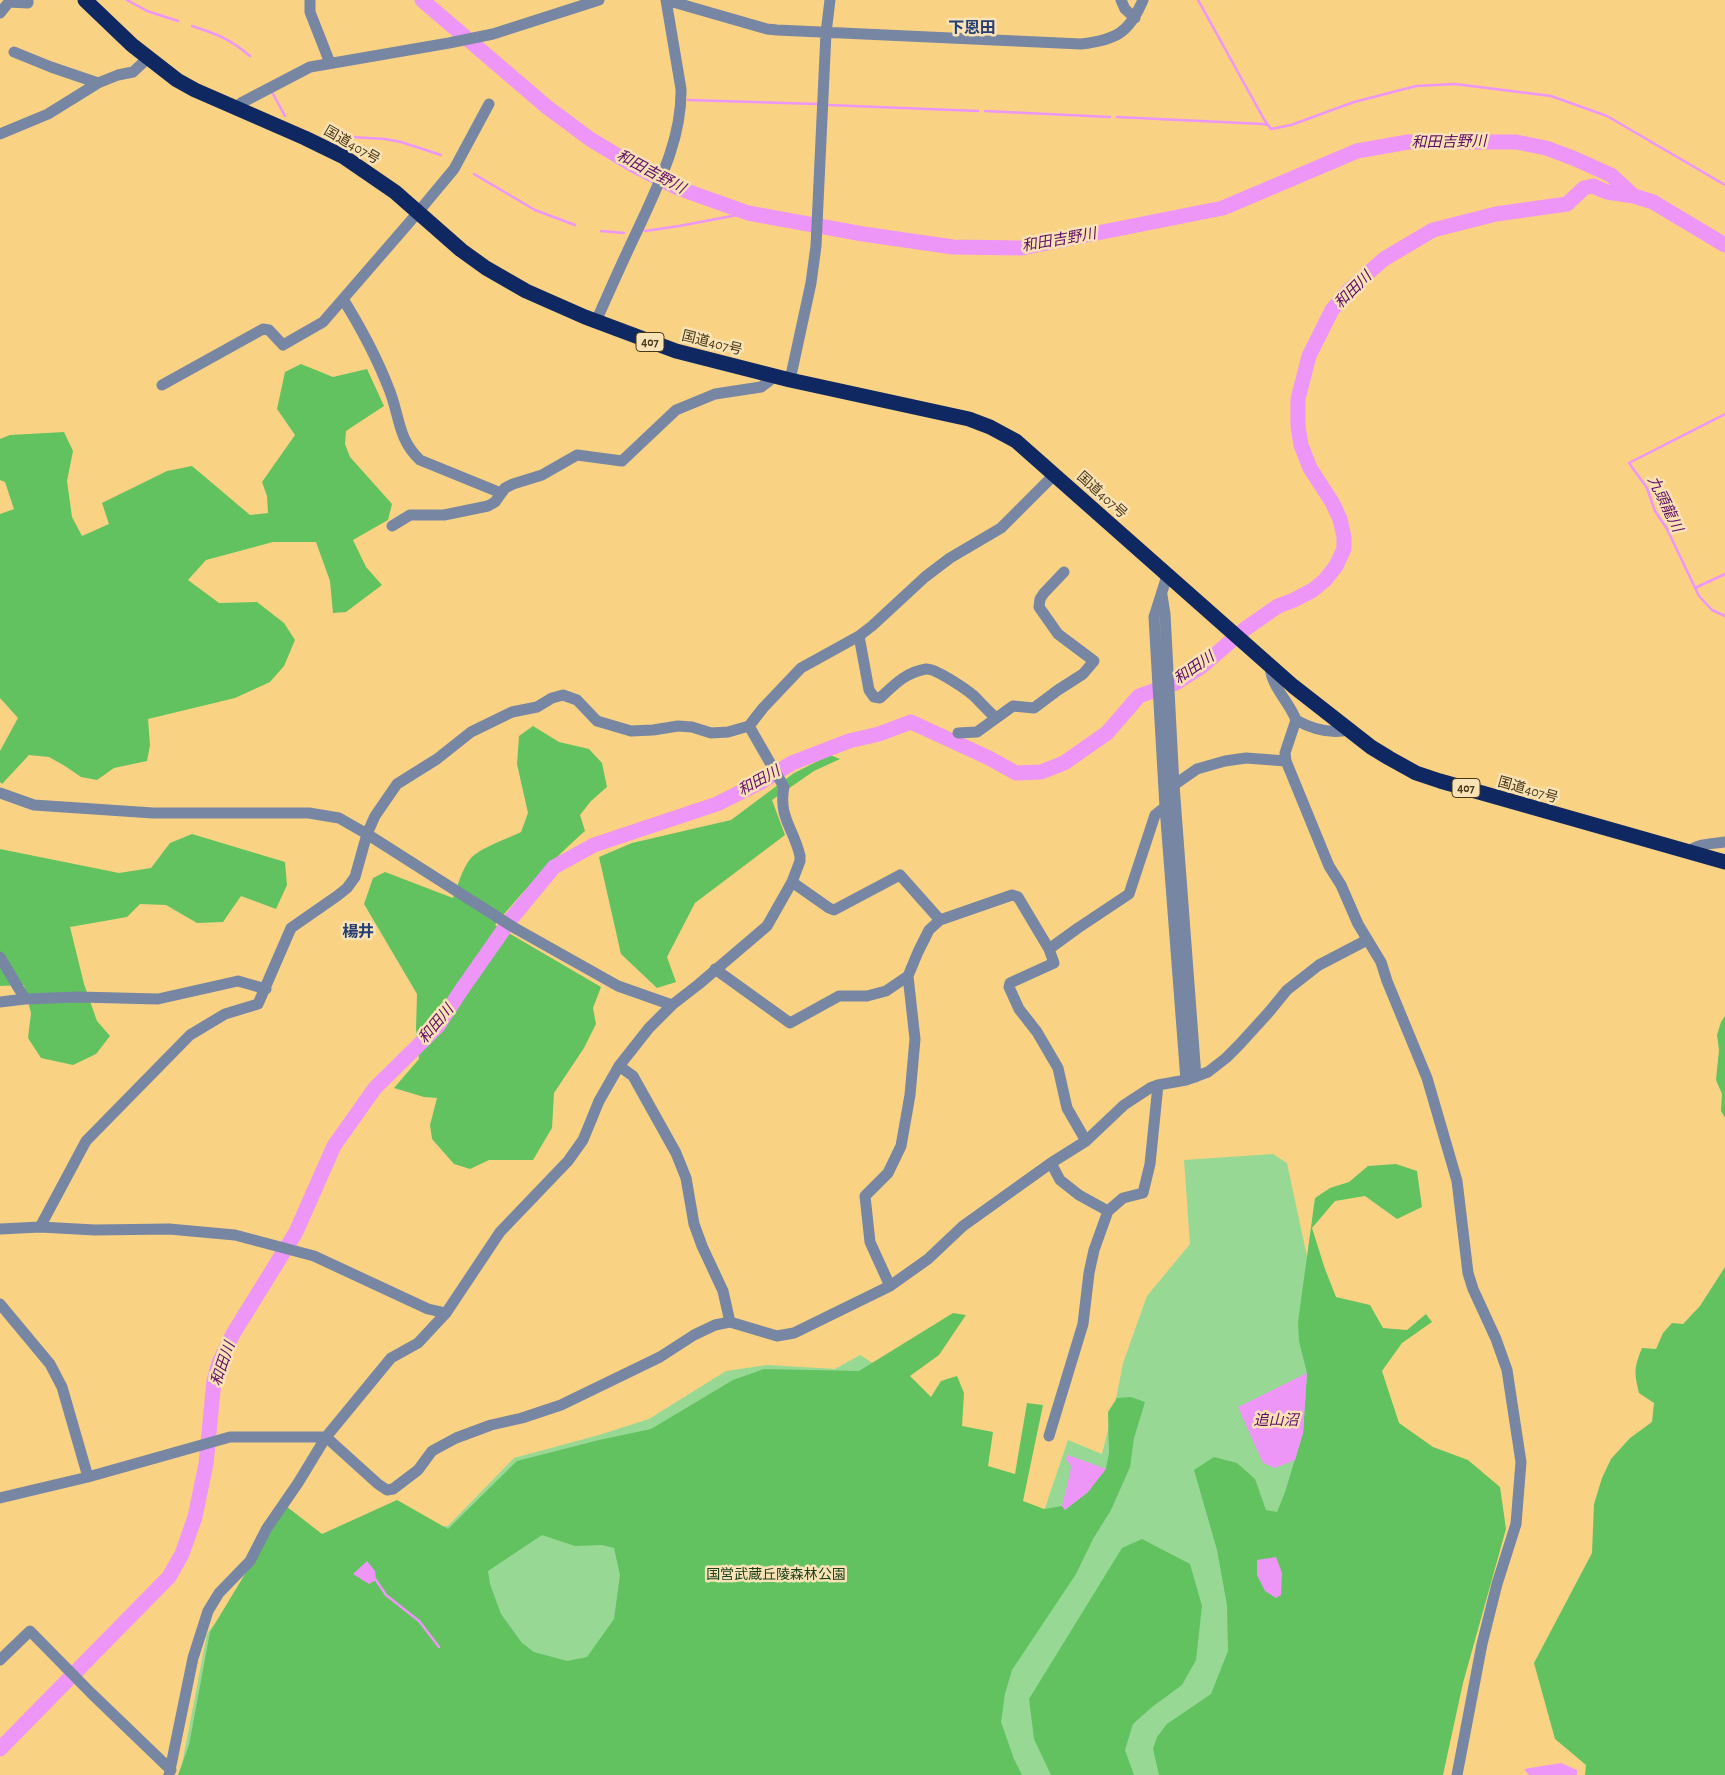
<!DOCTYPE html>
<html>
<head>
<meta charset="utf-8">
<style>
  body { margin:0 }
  canvas { display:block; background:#f9d284 }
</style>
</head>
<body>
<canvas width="1725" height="1775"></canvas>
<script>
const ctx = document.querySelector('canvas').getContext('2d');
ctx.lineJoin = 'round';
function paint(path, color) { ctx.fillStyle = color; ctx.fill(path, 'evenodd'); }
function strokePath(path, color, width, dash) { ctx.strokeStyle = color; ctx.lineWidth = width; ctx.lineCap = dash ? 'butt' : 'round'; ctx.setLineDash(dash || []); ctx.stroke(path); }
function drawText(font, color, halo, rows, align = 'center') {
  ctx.font = font + ' "Alegreya Sans","Noto Sans JP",sans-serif'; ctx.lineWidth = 5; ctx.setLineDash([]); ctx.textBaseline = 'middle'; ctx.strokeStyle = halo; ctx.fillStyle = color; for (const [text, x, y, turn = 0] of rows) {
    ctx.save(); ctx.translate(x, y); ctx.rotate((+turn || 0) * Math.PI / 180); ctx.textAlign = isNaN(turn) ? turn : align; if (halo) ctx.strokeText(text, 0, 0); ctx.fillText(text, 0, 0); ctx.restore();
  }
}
paint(new Path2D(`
  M 1273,1154 L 1287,1163 L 1318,1308 L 1442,1775 L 180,1775 L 207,1634 L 257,1566 L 345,1567 L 399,1528 L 448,1526 L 514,1458 L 599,1435 L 649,1419 L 726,1371 L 767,1365 L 835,1369 L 860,1355 L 909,1386 L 949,1474 L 1043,1514 L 1068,1440 L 1102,1454 L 1117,1394 L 1123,1363 L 1147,1296 L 1190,1244 L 1184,1160 Z`), '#97d994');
paint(new Path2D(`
  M 301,364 L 333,377 L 367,369 L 384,406 L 346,431 L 345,444 L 350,457 L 392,504 L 388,520 L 353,540 L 366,567 L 382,585 L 346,612 L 333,613 L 330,581 L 316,542 L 273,542 L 206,560 L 188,580 L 219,603 L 257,602 L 284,623 L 295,640 L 284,666 L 270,682 L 235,698 L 148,719 L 150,745 L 147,761 L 114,768 L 97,780 L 81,777 L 65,766 L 49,757 L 29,755 L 2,784 L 0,782 L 0,751 L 18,718 L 0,698 L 0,514 L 14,509 L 5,482 L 0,480 L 0,439 L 10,435 L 64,432 L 73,451 L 67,481 L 72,517 L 82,536 L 109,524 L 102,503 L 167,471 L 192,466 L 250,515 L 268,513 L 267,496 L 262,482 L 295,435 L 277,409 L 285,372 Z
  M 533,726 L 559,742 L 589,749 L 602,763 L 607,787 L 591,801 L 580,815 L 585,831 C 552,860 523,891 495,925 L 601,987 L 593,1008 L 596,1024 L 584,1048 L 554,1093 L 552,1128 L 533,1160 L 489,1160 L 470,1169 L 454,1164 L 432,1139 L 430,1125 L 437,1098 L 424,1097 L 394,1088 L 419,1059 L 416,1029 L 417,994 L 364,904 L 373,878 L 385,872 L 453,898 C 458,885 462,869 471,858 C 480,848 509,838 521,832 L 528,813 L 517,764 L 519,736 Z
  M 830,755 L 840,759 L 814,771 L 772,800 L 785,835 L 695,903 L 667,957 L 676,982 L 657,988 L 621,954 L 599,857 L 632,843 L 731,820 L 794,773 Z
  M 192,834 L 285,862 L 287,885 L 276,909 L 241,896 L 223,922 L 197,923 L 166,905 L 140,904 L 127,917 L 70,927 L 84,984 L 97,1021 L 110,1036 L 96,1054 L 73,1065 L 41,1058 L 28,1038 L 31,1013 L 24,985 L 0,986 L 0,849 L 119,873 L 151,868 L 170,843 Z
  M 1725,1016 L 1725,1118 L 1721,1111 L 1722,1094 L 1716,1080 L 1719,1050 L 1717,1035 L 1721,1022 Z
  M 1396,1164 L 1417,1171 L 1422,1207 L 1397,1219 L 1365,1196 L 1335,1201 L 1312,1228 L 1325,1269 L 1336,1297 L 1370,1305 L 1383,1328 L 1407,1330 L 1426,1314 L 1432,1322 L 1402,1343 L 1382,1371 L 1399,1423 L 1433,1447 L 1468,1460 L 1500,1487 L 1506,1529 L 1463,1683 L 1443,1775 L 1159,1775 L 1153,1749 L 1157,1737 L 1167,1724 L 1211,1694 L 1228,1651 L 1227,1605 L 1217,1550 L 1194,1470 L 1214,1457 L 1237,1463 L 1255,1479 L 1266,1510 L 1277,1512 L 1285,1492 L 1303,1433 L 1307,1373 L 1299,1341 L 1298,1322 L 1315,1198 L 1330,1188 L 1349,1182 L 1368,1166 Z
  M 1725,1267 L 1725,1775 L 1585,1775 L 1586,1765 L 1555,1739 L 1534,1663 L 1592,1553 L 1594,1504 L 1602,1478 L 1611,1459 L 1630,1438 L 1652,1422 L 1654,1403 L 1639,1393 C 1634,1372 1634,1368 1642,1348 L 1656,1349 L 1663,1333 L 1672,1323 L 1683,1324 L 1700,1306 Z
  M 953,1313 L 966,1315 L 939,1355 L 910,1376 L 931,1397 L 941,1381 L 957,1376 L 964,1393 L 962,1426 L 993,1432 L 988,1466 L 1015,1474 L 1027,1403 L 1043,1405 L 1023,1501 L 1044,1509 L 1062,1506 L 1065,1510 L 1088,1492 L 1106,1468 L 1109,1453 L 1108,1412 L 1117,1398 L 1131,1397 L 1145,1402 L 1134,1438 L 1130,1467 L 1111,1510 L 1093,1539 L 1076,1574 L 1012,1670 L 1005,1694 L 1001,1722 L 1014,1759 L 1022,1775 L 178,1775 L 189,1745 L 210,1632 L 286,1506 L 322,1534 L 397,1500 L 448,1529 L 517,1461 L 599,1440 L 651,1429 L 733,1380 L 764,1369 L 859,1371 ZM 542,1535 L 575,1546 L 602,1545 L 614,1548 L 620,1575 L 614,1619 L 587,1657 L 567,1661 L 534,1652 L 522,1643 L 501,1614 L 490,1584 L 488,1571 Z
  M 1142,1539 L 1190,1564 L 1202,1606 L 1196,1660 L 1182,1685 L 1152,1707 L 1133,1724 L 1125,1750 L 1134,1775 L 1051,1775 L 1034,1739 L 1029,1699 L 1122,1548 Z`), '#62c260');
paint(new Path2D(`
  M 1307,1373 L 1303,1433 L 1295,1460 L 1275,1468 L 1263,1463 L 1238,1407 Z
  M 1068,1455 L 1106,1469 L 1088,1492 L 1065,1510 L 1062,1506 L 1070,1473 L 1071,1466 L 1066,1459 Z
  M 1276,1557 L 1282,1573 L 1281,1595 L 1276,1598 L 1265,1591 L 1257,1575 L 1257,1560 Z
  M 367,1561 L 375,1571 L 376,1580 L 369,1584 L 353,1574 Z
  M 1561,1763 L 1577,1770 L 1577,1775 L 1529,1775 L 1524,1769 Z`), '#ee95f8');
strokePath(new Path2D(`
  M 127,0 L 147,11 L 178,21
  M 1198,0 L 1265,121 L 1271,129 L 1291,125 L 1354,102 L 1416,86 L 1455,84 L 1551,96 L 1607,116 L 1725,185
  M 192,26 C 217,34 230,39 250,56
  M 272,92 L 285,116
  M 688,100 L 817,104
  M 828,105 L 978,111
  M 985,111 L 1110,117
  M 1117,117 L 1263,124 L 1267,125
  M 334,136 L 385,139 L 401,142 L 441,155
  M 474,174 L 535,210 L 575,225
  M 601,231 L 624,233
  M 645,231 L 679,226 L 748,213
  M 1725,414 L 1629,463 L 1647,488 L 1655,511 L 1667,529 L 1699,596 L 1712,610 L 1725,616
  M 1695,588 L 1725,574
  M 376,1580 L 386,1595 L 419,1621 L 439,1647`), '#ee95f8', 2.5);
strokePath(new Path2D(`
  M 422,0 L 547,107 L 590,139 L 633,165 L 678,188 L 748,213 L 863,234 L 953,247 L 1022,248 L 1223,208 L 1357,151 L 1408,142 L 1516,142 L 1546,148 L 1573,158 L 1611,175 L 1634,196 L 1653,202 L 1725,245
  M 0,1749 L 169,1577 L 182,1554 L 195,1517 L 206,1464 L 214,1381 L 219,1363 L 233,1334 L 296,1232 L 334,1146 L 375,1088 L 438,1026 L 460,992 L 511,919 L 554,867 L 594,845 L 717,804 L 759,783 L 792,763 L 849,741 L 879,734 L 911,722 L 989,758 L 1016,773 L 1041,772 L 1064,763 L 1107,733 L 1139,696 L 1176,683 L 1201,667 L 1245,629 L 1278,606 L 1294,600 L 1313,590 L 1325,580 L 1336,566 L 1344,549 L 1344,537 L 1340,519 L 1332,502 L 1310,468 L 1301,445 L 1298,426 L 1298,399 L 1309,356 L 1332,310 L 1349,290 L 1384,259 L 1433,230 L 1496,214 L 1567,204 L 1584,188 L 1593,186 L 1607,192 L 1634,196`), '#ee95f8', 15);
strokePath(new Path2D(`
  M 310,0 L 310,12 L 330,63
  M 666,0 L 767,29 L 777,30 L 1081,44 C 1116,40 1129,33 1143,0
  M 1121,0 L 1125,9 L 1135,18
  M 0,13 L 9,2 L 28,3 L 28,0
  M 14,52 L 51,67 L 98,83
  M 237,110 L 241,103 L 310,67 L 449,43 L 493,34 L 599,0
  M 0,134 L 48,114 L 98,83 L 118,75 L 133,72 L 148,58
  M 343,299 C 361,328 377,358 389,389 C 400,416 397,438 420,460 L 501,493
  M 596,321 C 610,290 624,258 639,227 C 659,183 682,138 681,89 L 666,0
  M 790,380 L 811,283 L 816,246 L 826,33 L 830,0
  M 162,385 L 263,329 L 269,330 L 283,345 L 323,322 L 414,217 L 454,169 L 489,104
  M 392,526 L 410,515 L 444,515 L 488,506 L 495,502 L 505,488 L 513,484 L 542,475 L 577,455 L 622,461 L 676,410 L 715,394 L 761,387 L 769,381 L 772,374
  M 1167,576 L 1154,617 L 1165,807 L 1186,1080
  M 1162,595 L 1165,614 L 1174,785 L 1196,1077
  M 859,636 L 869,690 L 874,697 L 880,698 C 894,685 906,672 926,669 C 935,668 966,689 974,696 C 981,703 988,711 996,718
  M 1270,666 C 1271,687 1289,701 1296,720 C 1312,729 1331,734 1349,730
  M 1296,720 L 1285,753 L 1286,761 L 1329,866 L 1341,885 L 1358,924 L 1381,962 L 1387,981 L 1427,1078 L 1457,1181 L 1468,1273 L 1473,1289 L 1496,1339 L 1507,1370 L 1521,1462 L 1516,1524 L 1497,1584 L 1482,1644 L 1457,1775
  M 958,733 L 977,732 L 1013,706 L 1034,708 L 1058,690 L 1083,674 L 1094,661 L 1058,634 L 1039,607 L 1040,599 L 1044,593 L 1064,572
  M 1169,785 L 1174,785 L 1197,769 L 1225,761 L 1246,758 L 1286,761
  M 0,793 L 34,805 L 153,813 L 309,813 L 339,818 L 367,834 L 513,927 L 618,986 L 672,1005
  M 1689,852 C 1697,843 1713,844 1725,842
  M 792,882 L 829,908 L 834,910 L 900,875 L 940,920
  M 1049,949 L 1054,963 L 1010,983 L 1009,987 L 1019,1009 L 1037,1032 L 1058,1068 L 1067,1108 L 1086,1141
  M 0,957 L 25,999
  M 715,969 L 790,1023 L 839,996 L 867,996 L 886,991 L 908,976
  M 0,1002 L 25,999 L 79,997 L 158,999 L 238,981 L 266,989
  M 619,1066 L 633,1076 L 676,1153 L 686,1178 L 694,1224 L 702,1246 L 723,1291 L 730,1322
  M 1051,1163 L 1060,1180 L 1079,1195 L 1108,1211
  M 40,1227 L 86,1141 L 190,1035 L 225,1014 L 258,1004 L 291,928 L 337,896 L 347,888 L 355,877 L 367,834 L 375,816 L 397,784 L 437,759 L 471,732 L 512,712 L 537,707 L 552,698 L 563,695 L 577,700 L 597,721 L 631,731 L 653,730 L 678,726 L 692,727 L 711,733 L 728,732 L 749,726 L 763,708 L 801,668 L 859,636 L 872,626 L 925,577 L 950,558 L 1001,528 L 1055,474
  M 0,1229 L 40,1227 L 95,1230 L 169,1229 L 235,1235 L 314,1256 L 428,1309 L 446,1313
  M 890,1286 L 870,1242 L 865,1196 L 888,1173 L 901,1146 L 910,1095 L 915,1039 L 908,976 L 918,952 L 929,930 L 940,920 L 1012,895 L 1018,897 L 1049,949 L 1078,928 L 1129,894 L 1155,815 L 1165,807
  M 0,1304 L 50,1364 L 62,1387 L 88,1477
  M 1049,1436 L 1083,1324 L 1089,1273 L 1094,1250 L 1108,1211 L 1123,1198 L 1143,1193 L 1150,1164 L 1158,1085
  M 0,1498 L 88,1477 L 230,1437 L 326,1437 L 378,1484 L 387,1490 L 393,1489 L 418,1470 L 432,1451 L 456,1438 L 491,1425 L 522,1418 L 561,1405 L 660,1357 L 694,1335 L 715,1325 L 730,1322 L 777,1336 L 794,1333 L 890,1286 L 928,1259 L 963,1226 L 1051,1163 L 1086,1141 L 1124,1105 L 1150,1088 L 1158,1085 L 1186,1080 L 1208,1072 L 1226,1058 L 1239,1045 L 1269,1012 L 1287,990 L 1319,965 L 1367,940
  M 0,1660 L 30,1631 L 91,1693 L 171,1770
  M 169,1775 L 193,1658 L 208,1611 L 219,1593 L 250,1561 L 267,1528 L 298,1483 L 326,1437 L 391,1358 L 418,1343 L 446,1313 L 500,1232 L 568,1161 L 583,1140 L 599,1101 L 619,1066 L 649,1028 L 672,1005 L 699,984 L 767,926 L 792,882 L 800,861 L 800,856 C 794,829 778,817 784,787 L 749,726`), '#7786a3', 11);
strokePath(new Path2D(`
  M 85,0 L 132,45 L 177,80 L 195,90 L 305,138 L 344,157 L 395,192 L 461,250 L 486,268 L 526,291 L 585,317 L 676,351 L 790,380 L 969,419 L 990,427 L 1016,441 L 1293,686 L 1371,747 L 1389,758 L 1416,773 L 1440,781 L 1725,862`), '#0f2861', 15);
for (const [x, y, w] of [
  [650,342,28],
  [1466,788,28]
]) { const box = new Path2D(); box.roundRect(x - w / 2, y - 9.5, w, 19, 4); ctx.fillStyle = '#f9e2b5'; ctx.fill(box); strokePath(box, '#473717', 1); }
drawText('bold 12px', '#473717', null, [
  ["407",650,342],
  ["407",1466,788]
]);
drawText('14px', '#473717', '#f9e2b5', [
  ["国道407号",352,145,30],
  ["国道407号",712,343,14],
  ["国道407号",1102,495,42],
  ["国道407号",1528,790,16]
]);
drawText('14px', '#1a401a', '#f9e2b5', [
  ["国営武蔵丘陵森林公園",776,1575]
]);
drawText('italic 15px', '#5e0b67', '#f9e2b5', [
  ["和田吉野川",1449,142,-1],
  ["和田吉野川",651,172,28],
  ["和田吉野川",1059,240,-10],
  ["和田川",1353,290,-45],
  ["九頭龍川",1665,504,64],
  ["和田川",1194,668,-35],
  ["和田川",759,781,-29],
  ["和田川",436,1024,-50],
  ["和田川",223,1364,-71],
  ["追山沼",1276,1420]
]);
drawText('bold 16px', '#253f76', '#f9e2b5', [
  ["下恩田",972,28],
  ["楊井",358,932]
]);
</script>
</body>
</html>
